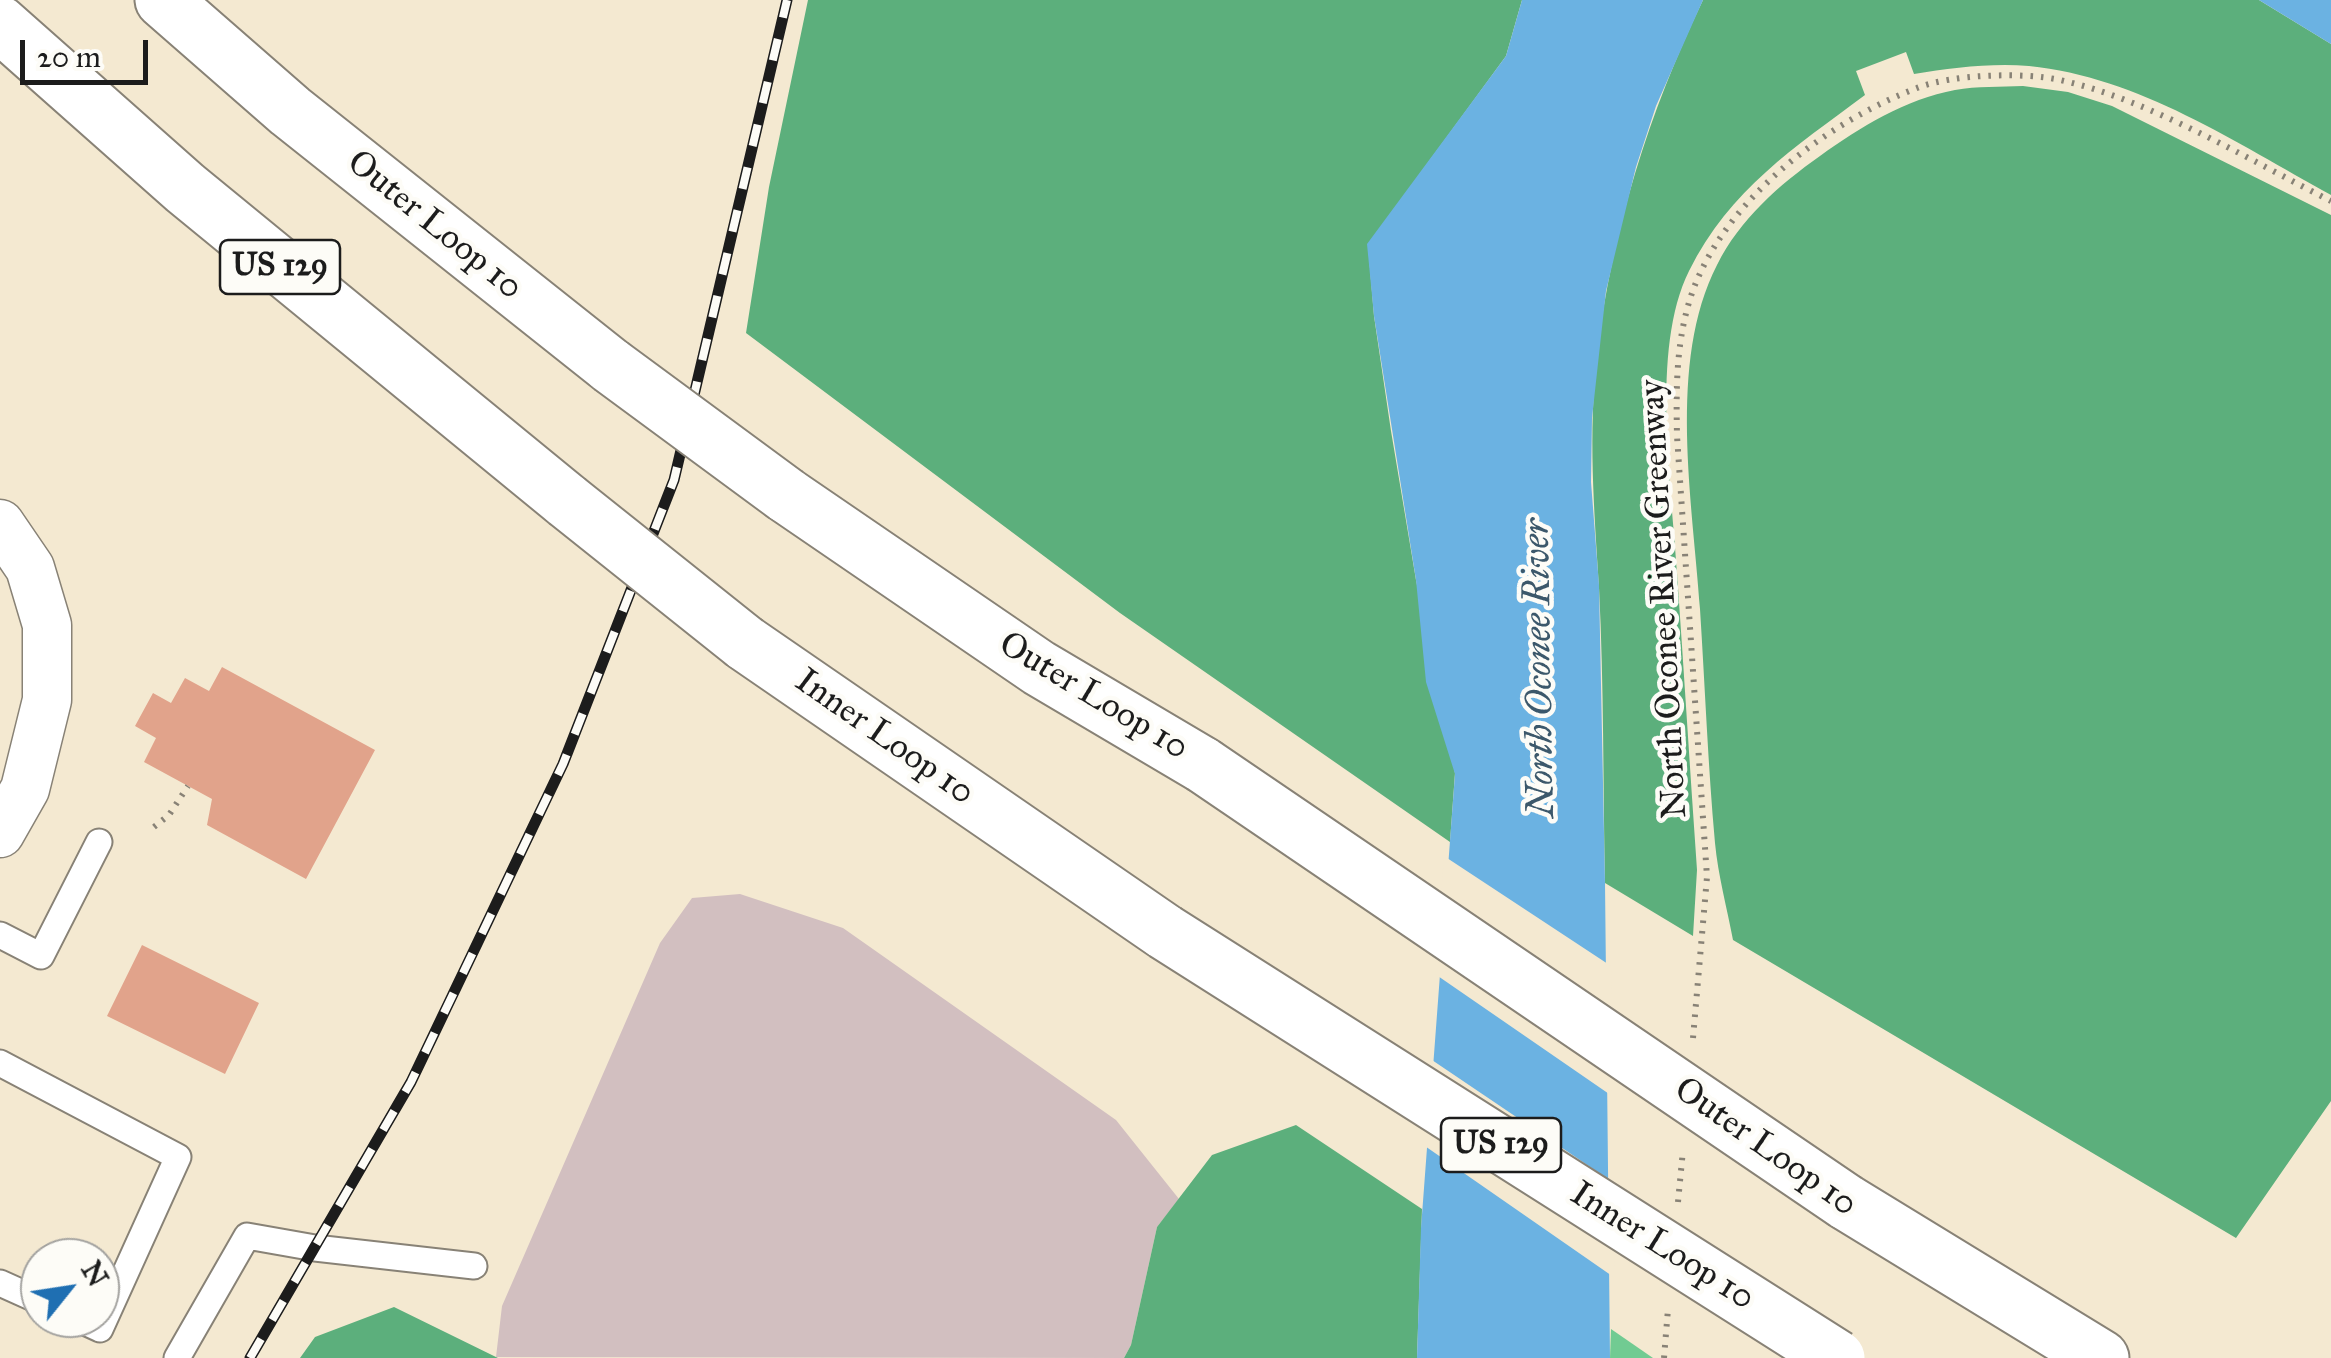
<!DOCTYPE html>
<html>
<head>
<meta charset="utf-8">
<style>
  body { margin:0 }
  #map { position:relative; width:2331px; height:1358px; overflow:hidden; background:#f4e9d1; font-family:"IM FELL Great Primer",serif }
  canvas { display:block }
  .north { position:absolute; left:20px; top:1238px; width:100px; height:100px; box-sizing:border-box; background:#fdfcf7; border:2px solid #a3a29f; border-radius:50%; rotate:60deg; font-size:28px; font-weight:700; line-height:40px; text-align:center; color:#1c1c1c }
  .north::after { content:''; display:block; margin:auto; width:35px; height:45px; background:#1f6fb2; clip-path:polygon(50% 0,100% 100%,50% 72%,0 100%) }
  .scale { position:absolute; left:20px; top:40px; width:128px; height:45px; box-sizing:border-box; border:5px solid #1c1c1c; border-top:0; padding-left:12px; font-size:30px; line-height:35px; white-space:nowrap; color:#1c1c1c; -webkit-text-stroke:8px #fdfcf7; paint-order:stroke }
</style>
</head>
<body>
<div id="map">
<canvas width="2331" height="1358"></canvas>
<div class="north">N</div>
<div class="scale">20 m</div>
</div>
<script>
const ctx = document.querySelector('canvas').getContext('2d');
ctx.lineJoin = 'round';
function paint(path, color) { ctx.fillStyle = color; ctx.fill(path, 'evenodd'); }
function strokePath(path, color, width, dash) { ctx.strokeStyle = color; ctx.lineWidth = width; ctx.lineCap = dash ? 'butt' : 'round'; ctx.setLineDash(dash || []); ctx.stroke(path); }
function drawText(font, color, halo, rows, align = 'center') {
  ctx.font = font + ' "IM FELL Great Primer",serif'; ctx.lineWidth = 9; ctx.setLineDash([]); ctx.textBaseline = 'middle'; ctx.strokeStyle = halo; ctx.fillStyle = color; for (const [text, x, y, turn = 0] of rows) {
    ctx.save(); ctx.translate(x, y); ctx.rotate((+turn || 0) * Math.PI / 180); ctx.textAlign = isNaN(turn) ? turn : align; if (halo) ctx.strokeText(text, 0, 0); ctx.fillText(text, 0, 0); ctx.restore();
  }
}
paint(new Path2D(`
  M 740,894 L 843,928 L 1116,1120 L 1179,1199 L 1157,1227 L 1131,1345 L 1124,1358 L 496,1357 L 502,1306 L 660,943 L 692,898 Z`), '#d2bfc0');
paint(new Path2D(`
  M 1611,1329 L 1653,1358 L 1610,1358 Z`), '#71cb92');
paint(new Path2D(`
  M 808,0 L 1522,0 L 1506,56 L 1368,245 L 1374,316 L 1391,431 L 1416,580 L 1455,773 L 1450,842 L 1120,613 L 746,333 L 769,187 Z
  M 1703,0 L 2259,0 L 2331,44 L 2331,195 C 2236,143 2139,77 2029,66 C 1990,63 1951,68 1914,74 L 1906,52 L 1856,71 L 1865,95 C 1794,148 1730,189 1689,271 C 1650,349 1672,487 1677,573 C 1684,672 1690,771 1697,870 L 1693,936 L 1605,883 C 1603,785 1604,686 1599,588 C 1594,507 1588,435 1597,354 C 1612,230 1649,112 1703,0 Z
  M 2023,86 L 2068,92 L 2112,106 L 2331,215 L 2331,1101 L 2236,1238 L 1733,940 C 1727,908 1718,875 1715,843 C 1708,765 1705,687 1700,609 C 1693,503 1667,362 1717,265 C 1740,219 1779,185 1820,156 C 1860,127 1906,99 1955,90 C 1977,86 2001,87 2023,86 Z
  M 1296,1125 L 1422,1209 L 1417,1358 L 1124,1358 L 1131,1345 L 1157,1227 L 1212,1155 Z
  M 394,1307 L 498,1358 L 300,1358 L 315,1337 Z`), '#5caf7c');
paint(new Path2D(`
  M 1522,0 L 1703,0 L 1656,106 L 1636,167 L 1606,291 L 1592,418 L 1591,482 L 1599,585 L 1605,883 L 1610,1358 L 1417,1358 L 1421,1228 L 1455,774 L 1426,682 L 1416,580 L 1374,316 L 1367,244 L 1506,56 Z
  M 2259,0 L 2331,0 L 2331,44 Z`), '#6bb2e2');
paint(new Path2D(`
  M 1444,856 L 1611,966 L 1612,1096 L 1435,974 Z
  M 1429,1058 L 1614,1183 L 1615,1278 L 1422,1144 Z`), '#f4e9d1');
paint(new Path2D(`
  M 222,667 L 375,750 L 306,879 L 207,825 L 212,799 L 144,762 L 156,738 L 135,726 L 153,693 L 171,703 L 185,678 L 209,691 Z
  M 142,945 L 259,1003 L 225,1074 L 107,1016 Z`), '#e1a38b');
const service = new Path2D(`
  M 0,935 L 41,956 L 99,842
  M 0,1063 L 178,1157 L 100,1329 L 76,1318
  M 0,1283 L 40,1301
  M 177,1358 L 247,1236 L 315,1248 L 474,1266`);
const minor = new Path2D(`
  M 0,524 L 30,568 L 47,625 L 47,700 L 25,789 L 0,833`);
const motorway = new Path2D(`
  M 163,0 L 290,111 L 611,366
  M 0,24 L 185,188 L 567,501
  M 786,495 L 1039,668 L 1203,765
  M 745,643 L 1165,932
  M 1846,1202 L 2101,1358`);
strokePath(service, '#888276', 29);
strokePath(minor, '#888276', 51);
strokePath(motorway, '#888276', 59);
strokePath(new Path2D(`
  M 154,827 L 169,815 L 188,786
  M 1693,1038 L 1707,877 L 1677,436 C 1676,386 1676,340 1692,293 C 1725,199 1827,122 1917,88 C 1952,74 2024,72 2060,80 C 2151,100 2247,159 2331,201
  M 1678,1202 L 1683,1150
  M 1664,1358 L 1668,1309`), '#888276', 6, [2.5, 8]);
strokePath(service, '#fff', 25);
strokePath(minor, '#fff', 48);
strokePath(motorway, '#fff', 55);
const rail = new Path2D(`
  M 250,1358 L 411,1082 L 563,764 L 674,480 L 787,0`);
strokePath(rail, '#1c1c1c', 11);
strokePath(rail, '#fdfcf7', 8, [22]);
const motorwayBridge = new Path2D(`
  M 611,366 L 786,495
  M 567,501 L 745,643
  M 1203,765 L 1846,1202
  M 1165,932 L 1837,1358`);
strokePath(motorwayBridge, '#888276', 59, []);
strokePath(motorwayBridge, '#fff', 55);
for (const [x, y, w] of [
  [280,267,120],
  [1501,1145,120]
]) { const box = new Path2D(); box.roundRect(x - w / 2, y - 27, w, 54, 8); ctx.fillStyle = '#fdfcf7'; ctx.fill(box); strokePath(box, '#1c1c1c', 2.5); }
drawText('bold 32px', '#1c1c1c', null, [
  ["US 129",280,267],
  ["US 129",1501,1145]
]);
drawText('35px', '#1c1c1c', '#fdfcf7', [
  ["Outer Loop 10",434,226,39],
  ["North Oconee River Greenway",1665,599,-93],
  ["Outer Loop 10",1093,697,31],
  ["Inner Loop 10",884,738,35],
  ["Outer Loop 10",1765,1148,35],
  ["Inner Loop 10",1662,1247,32]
]);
drawText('italic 38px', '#3c586b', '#fdfcf7', [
  ["North Oconee River",1541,668,-91]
]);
</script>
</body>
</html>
